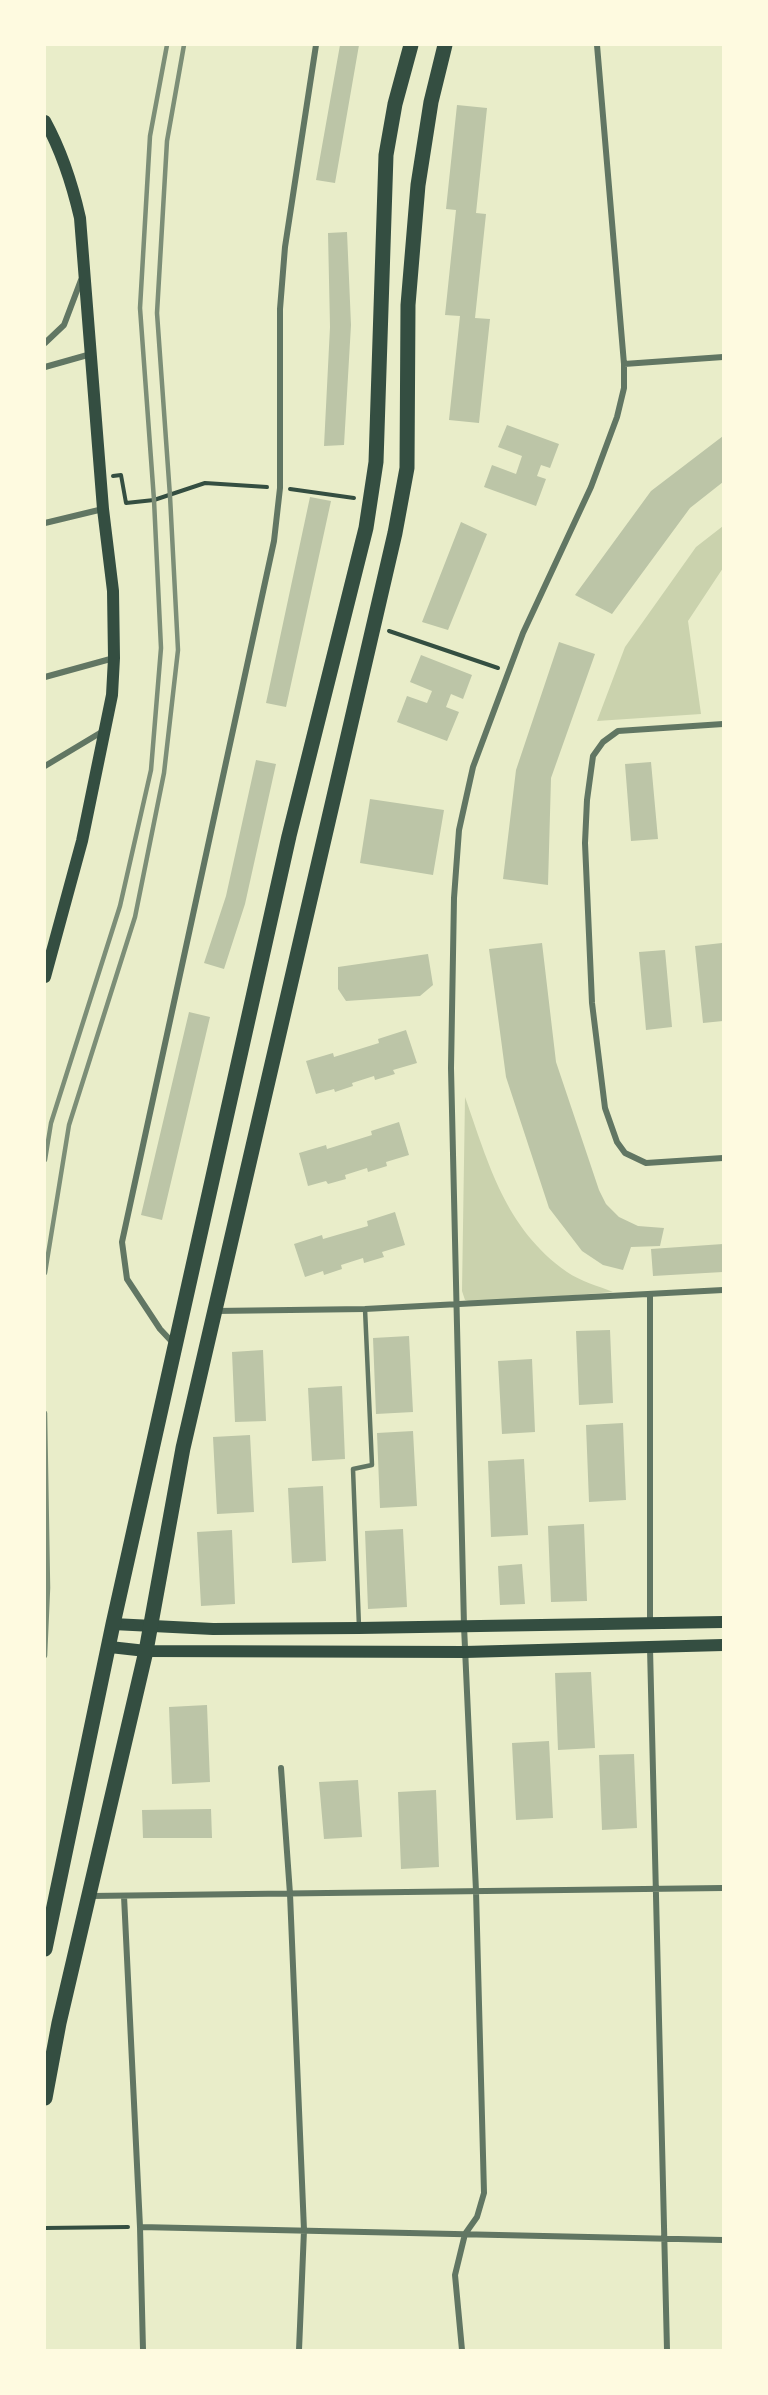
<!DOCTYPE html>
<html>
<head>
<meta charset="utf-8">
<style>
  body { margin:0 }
  #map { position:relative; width:768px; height:2395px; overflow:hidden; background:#e9edc9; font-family:Poppins,sans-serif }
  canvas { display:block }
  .frame { position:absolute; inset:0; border:46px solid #fefae0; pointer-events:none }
</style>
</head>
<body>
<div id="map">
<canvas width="768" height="2395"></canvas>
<div class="frame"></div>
</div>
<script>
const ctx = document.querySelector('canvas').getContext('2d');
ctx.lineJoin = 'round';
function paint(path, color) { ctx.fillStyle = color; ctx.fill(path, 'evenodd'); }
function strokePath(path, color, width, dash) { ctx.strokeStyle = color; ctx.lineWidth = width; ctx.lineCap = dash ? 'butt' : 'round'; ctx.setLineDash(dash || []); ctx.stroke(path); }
paint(new Path2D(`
  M 723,526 L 723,568 L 688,621 L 701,714 L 597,721 L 625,647 L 696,547 Z
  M 465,1097 C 489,1165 505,1228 567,1272 C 580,1281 598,1286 613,1292 L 475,1303 L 465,1300 L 462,1291 Z`), '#cad2ad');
paint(new Path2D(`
  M 340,45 L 359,45 L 335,183 L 316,180 Z
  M 457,105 L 487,108 L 476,213 L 486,214 L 475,318 L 490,319 L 479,423 L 449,420 L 460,316 L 445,315 L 456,210 L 446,209 Z
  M 347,232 L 351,325 L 344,445 L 324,446 L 330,327 L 328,233 Z
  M 507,425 L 559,444 L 550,468 L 541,465 L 537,476 L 546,479 L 536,506 L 484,487 L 492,465 L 516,474 L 522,456 L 498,447 Z
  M 723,436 L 723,482 L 690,508 L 612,614 L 575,595 L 651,491 Z
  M 310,497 L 331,501 L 286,707 L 266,703 Z
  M 461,522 L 487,534 L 448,630 L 422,622 Z
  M 559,642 L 595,654 L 551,778 L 548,885 L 503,879 L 516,770 Z
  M 421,655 L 472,675 L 463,699 L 451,694 L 446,707 L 459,712 L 447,741 L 397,722 L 407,696 L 427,703 L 432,691 L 410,682 Z
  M 256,760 L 276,764 L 245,904 L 224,969 L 204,963 L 226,896 Z
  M 651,762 L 658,839 L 631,841 L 625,764 Z
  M 370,799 L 444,810 L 433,875 L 360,863 Z
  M 542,943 L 556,1062 L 599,1190 L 606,1204 L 619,1217 L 638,1226 L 664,1228 L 660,1246 L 631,1247 L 623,1270 L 603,1265 L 582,1251 L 549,1208 L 506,1077 L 489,949 Z
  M 722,943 L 723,1021 L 703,1023 L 695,946 Z
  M 665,950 L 672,1027 L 646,1030 L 639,952 Z
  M 428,954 L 433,985 L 420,996 L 346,1001 L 338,989 L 338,967 Z
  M 189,1012 L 210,1017 L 162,1220 L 141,1215 Z
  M 406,1030 L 417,1063 L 393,1070 L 395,1074 L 375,1080 L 374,1076 L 352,1083 L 353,1086 L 335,1092 L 334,1089 L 316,1094 L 306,1061 L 333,1053 L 334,1057 L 379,1043 L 378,1039 Z
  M 399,1122 L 409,1155 L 386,1162 L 387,1166 L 368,1172 L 367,1168 L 345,1175 L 346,1179 L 328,1184 L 326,1181 L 308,1186 L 299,1153 L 326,1145 L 327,1149 L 372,1135 L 371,1131 Z
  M 395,1212 L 405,1245 L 382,1252 L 384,1257 L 364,1263 L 363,1258 L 341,1265 L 342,1269 L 324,1275 L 323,1271 L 305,1277 L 294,1244 L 322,1235 L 323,1239 L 368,1226 L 367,1221 Z
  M 723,1244 L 723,1272 L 653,1276 L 651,1249 Z
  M 610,1330 L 613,1403 L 579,1405 L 576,1331 Z
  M 409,1336 L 413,1412 L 376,1414 L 373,1338 Z
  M 263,1350 L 266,1421 L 235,1422 L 232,1352 Z
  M 532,1359 L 535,1432 L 502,1434 L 498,1361 Z
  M 342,1386 L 345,1459 L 312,1461 L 308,1388 Z
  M 623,1423 L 626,1500 L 589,1502 L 586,1425 Z
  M 413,1431 L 417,1506 L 380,1508 L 377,1433 Z
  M 250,1435 L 254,1512 L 217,1514 L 213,1437 Z
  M 524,1459 L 528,1535 L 491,1537 L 488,1461 Z
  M 323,1486 L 326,1561 L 292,1563 L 288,1488 Z
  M 584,1524 L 587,1601 L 551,1602 L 548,1526 Z
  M 403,1529 L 407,1607 L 368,1609 L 365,1531 Z
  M 232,1530 L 235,1604 L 201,1606 L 197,1532 Z
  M 522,1564 L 525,1604 L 500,1605 L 498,1566 Z
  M 591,1672 L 595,1748 L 558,1750 L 555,1673 Z
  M 207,1705 L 210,1782 L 172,1784 L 169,1707 Z
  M 549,1741 L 553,1818 L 516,1820 L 512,1743 Z
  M 634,1754 L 637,1828 L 602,1830 L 599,1755 Z
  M 358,1780 L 362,1837 L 324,1839 L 319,1782 Z
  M 436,1790 L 439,1867 L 401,1869 L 398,1792 Z
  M 211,1809 L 212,1838 L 143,1838 L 142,1810 Z`), '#bcc5a7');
strokePath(new Path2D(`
  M 113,476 L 121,475 L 126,503 L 154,500 L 205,483 L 267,487
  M 290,489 L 354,498
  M 389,631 L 498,668
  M 45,2228 L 128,2227`), '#344e41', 4);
strokePath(new Path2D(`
  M 359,1627 L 353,1469 L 372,1465 L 365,1309`), '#617663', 4.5);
strokePath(new Path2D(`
  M 45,343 L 64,325 L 81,280
  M 624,364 L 723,357
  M 45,367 L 91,354
  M 45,523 L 103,509
  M 45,677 L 114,658
  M 723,724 L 618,731 L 603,742 L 593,756 L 587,800 L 585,843 L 592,1003 L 605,1108 L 617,1142 L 625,1153 L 646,1163 L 723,1158
  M 45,766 L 105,730
  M 215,1311 L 365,1309 L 723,1290
  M 174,1344 L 160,1329 L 127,1279 L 122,1242 L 274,541 L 280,488 L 280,309 L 285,247 L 316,45
  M 650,1624 L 650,1294
  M 650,1648 L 667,2350
  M 281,1768 L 290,1894 L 304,2230 L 299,2350
  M 90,1896 L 723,1888
  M 124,1896 L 140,2227 L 143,2350
  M 140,2227 L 723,2240
  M 462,2350 L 455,2275 L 465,2234 L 477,2217 L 484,2193 L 476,1891 L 464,1626 L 451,1068 L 454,898 L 459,830 L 473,767 L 523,633 L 591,487 L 617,417 L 624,388 L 624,364 L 597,45`), '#617663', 6);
strokePath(new Path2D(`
  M 45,121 C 62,152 72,183 80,218 L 103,509 L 113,591 L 114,658 L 112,695 L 82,841 L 45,977
  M 113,1624 L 213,1629 L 359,1628 L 723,1622
  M 110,1647 L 146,1651 L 465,1652 L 723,1645`), '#344e41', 12);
strokePath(new Path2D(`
  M 45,1949 L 113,1624 L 289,836 L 366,528 L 376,462 L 386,155 L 395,104 L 411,45
  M 45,2098 L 59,2023 L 146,1651 L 183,1448 L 395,533 L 407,468 L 408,305 L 418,185 L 431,102 L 445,45`), '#344e41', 15);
strokePath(new Path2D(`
  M 45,1160 L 51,1123 L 120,906 L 151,770 L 161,648 L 154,500 L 140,308 L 150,136 L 167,45
  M 45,1273 L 69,1125 L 135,917 L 164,773 L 178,650 L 170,496 L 157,313 L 167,141 L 184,45
  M 45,1413 L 48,1588 L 45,1656`), '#7c8e77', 4.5);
</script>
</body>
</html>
